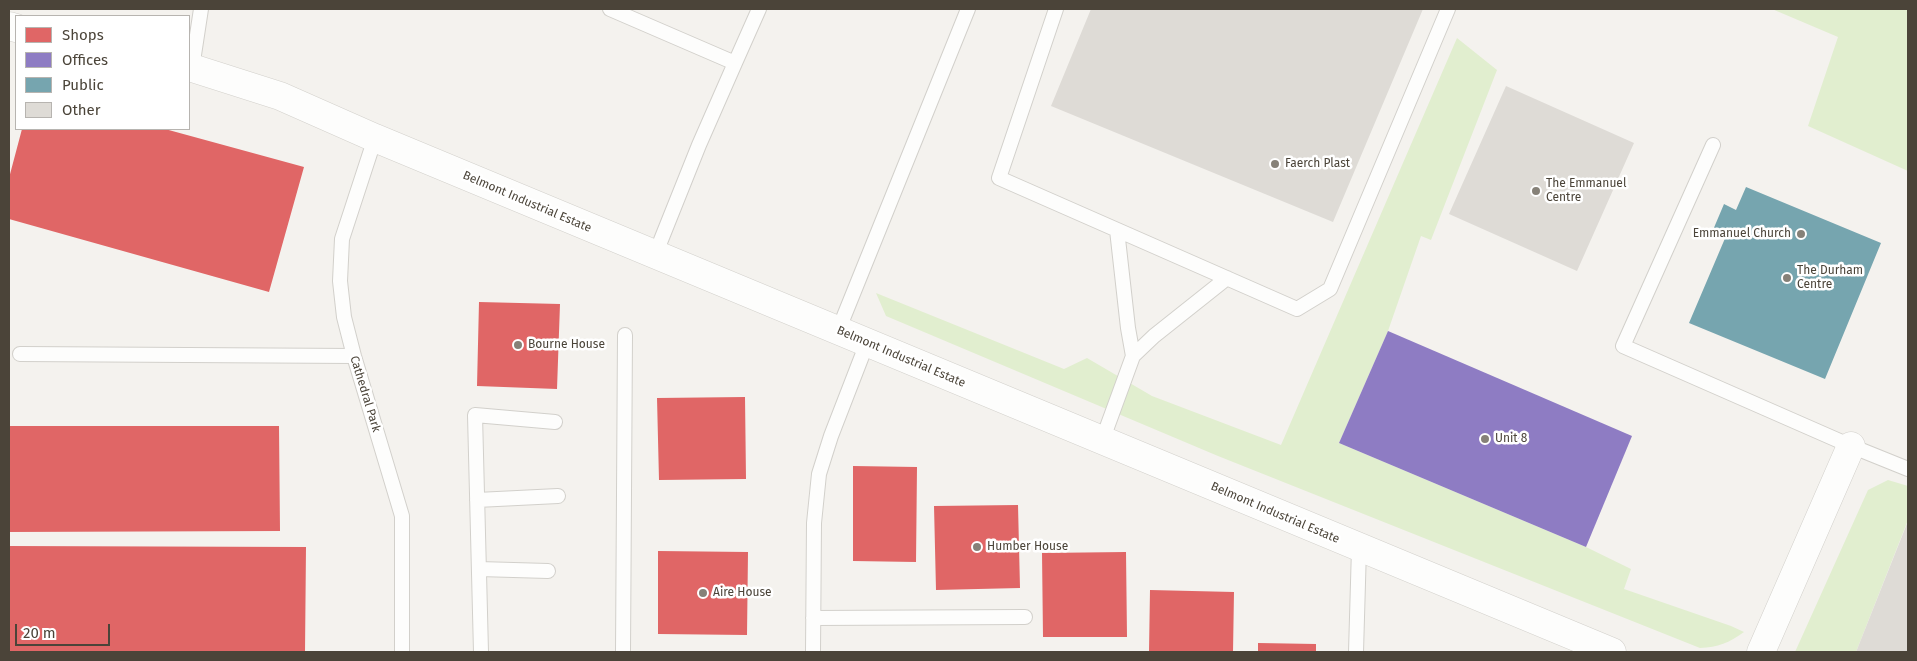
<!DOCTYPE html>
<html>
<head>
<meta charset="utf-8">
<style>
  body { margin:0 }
  #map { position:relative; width:1917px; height:661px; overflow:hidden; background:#f4f2ee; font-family:"Fira Sans",sans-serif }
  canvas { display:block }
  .frame { position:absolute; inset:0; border:10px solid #4b4439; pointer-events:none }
  .legend { position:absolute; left:15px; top:15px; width:175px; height:115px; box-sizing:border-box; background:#fff; border:1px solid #b7b4b0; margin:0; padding:6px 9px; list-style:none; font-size:15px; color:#4b4439 }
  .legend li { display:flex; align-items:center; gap:10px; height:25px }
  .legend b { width:25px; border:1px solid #b7b4b0 }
  .scale { position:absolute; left:15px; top:624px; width:95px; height:22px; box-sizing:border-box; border:2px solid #4b4439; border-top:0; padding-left:6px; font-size:15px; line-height:18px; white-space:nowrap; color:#4b4439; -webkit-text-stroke:4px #fff; paint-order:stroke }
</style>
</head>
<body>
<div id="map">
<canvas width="1917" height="661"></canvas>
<div class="frame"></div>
<ul class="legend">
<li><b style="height:14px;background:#e06666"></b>Shops</li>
<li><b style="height:14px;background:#8e7cc3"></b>Offices</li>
<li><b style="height:14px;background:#76a5af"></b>Public</li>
<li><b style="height:14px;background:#dedbd6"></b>Other</li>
</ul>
<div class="scale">20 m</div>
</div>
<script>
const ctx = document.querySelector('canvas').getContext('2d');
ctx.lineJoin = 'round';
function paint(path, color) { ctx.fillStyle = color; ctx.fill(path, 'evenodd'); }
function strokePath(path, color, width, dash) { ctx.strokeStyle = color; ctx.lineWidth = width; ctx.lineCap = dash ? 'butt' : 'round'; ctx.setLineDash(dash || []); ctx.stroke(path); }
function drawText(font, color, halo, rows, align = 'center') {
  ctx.font = font + ' "Fira Sans",sans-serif'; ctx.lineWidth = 5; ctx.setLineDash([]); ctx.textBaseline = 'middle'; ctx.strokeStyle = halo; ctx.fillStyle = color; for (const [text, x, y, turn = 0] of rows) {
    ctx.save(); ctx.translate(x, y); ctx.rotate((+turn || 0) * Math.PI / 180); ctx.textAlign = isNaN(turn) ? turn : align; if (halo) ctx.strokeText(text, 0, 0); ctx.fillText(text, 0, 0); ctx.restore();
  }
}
paint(new Path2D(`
  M 1772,9 L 1908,9 L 1908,171 L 1808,126 L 1838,37 Z
  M 1457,38 L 1497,70 L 1431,240 L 1421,236 L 1388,331 L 1339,443 L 1586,547 L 1631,569 L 1624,589 L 1731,626 L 1744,632 C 1729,643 1718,647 1700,648 L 1218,456 L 886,316 L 876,293 L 1064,369 L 1087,358 L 1152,396 L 1281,445 Z
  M 1888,480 L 1908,486 L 1908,520 L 1856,652 L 1795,652 L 1868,490 Z`), '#e1eecf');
paint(new Path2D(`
  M 22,129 L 165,129 L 304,167 L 269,292 L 9,219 L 9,178 Z
  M 479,302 L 560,304 L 557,389 L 477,386 Z
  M 745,397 L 746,479 L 659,480 L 657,398 Z
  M 9,426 L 279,426 L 280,531 L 9,532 Z
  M 853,466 L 917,467 L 916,562 L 853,561 Z
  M 1018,505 L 1020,588 L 936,590 L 934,506 Z
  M 9,546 L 306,547 L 305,652 L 9,652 Z
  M 658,551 L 748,552 L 747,635 L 658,634 Z
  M 1126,552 L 1127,637 L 1043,637 L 1042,553 Z
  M 1150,590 L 1234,592 L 1233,652 L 1149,652 Z
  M 1258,643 L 1316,644 L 1316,652 L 1258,652 Z`), '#e06666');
paint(new Path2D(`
  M 1388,331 L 1632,436 L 1586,547 L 1339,443 Z`), '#8e7cc3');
paint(new Path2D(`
  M 1746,187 L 1881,243 L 1825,379 L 1689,323 L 1726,236 L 1713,230 L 1724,204 L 1736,210 Z`), '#76a5af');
paint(new Path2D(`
  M 1091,9 L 1423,9 L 1333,222 L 1051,106 Z
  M 1506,86 L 1634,143 L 1577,271 L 1449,214 Z
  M 1908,521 L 1908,652 L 1856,652 Z`), '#dedbd6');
const service = new Path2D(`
  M 610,9 L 735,63 L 699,145 L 655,255
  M 1056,9 L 999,178 L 1297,309 L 1330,289 L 1448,9
  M 735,63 L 759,9
  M 192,68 L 201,9
  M 375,138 L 342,239 L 340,281 L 344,317 L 354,356 L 402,516 L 402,652
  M 1713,145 L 1623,346 L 1851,446 L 1908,469
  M 1117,230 L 1128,328 L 1133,356
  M 838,331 L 968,9
  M 20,354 L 354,356
  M 1102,441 L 1133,356 L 1154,336 L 1227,278
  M 477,500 L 558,496
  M 479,569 L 548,571
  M 813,618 L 1025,617
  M 481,652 L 475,415 L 555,422
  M 623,652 L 625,335
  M 813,652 L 814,523 L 819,474 L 831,436 L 867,343
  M 1356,652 L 1359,548`);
const minor = new Path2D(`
  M 9,26 L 16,28
  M 189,67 L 280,96 L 375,138 L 1612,652
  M 1761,652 L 1851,446`);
strokePath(service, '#d2d0cb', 16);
strokePath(minor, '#d2d0cb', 29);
strokePath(service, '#fdfdfc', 14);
strokePath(minor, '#fdfdfc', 28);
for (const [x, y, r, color] of [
  [1275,164,5,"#868178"],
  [1536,191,5,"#868178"],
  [1801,234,5,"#868178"],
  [1787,278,5,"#868178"],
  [518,345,5,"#868178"],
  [1485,439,5,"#868178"],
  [977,547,5,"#868178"],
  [703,593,5,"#868178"]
]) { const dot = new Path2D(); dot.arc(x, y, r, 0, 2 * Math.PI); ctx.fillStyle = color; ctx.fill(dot); strokePath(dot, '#fff', 2); }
drawText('12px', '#4b4439', '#fff', [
  ["Faerch Plast",1285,164],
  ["The Emmanuel",1546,184],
  ["Centre",1546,198],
  ["Emmanuel Church",1791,234,"right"],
  ["The Durham",1797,271],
  ["Centre",1797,285],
  ["Bourne House",528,345],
  ["Unit 8",1495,439],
  ["Humber House",987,547],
  ["Aire House",713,593]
], 'left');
drawText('12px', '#4b4439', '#fff', [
  ["Belmont Industrial Estate",527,202,23],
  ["Belmont Industrial Estate",901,357,23],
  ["Cathedral Park",365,394,73],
  ["Belmont Industrial Estate",1275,513,23]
]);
</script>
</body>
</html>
